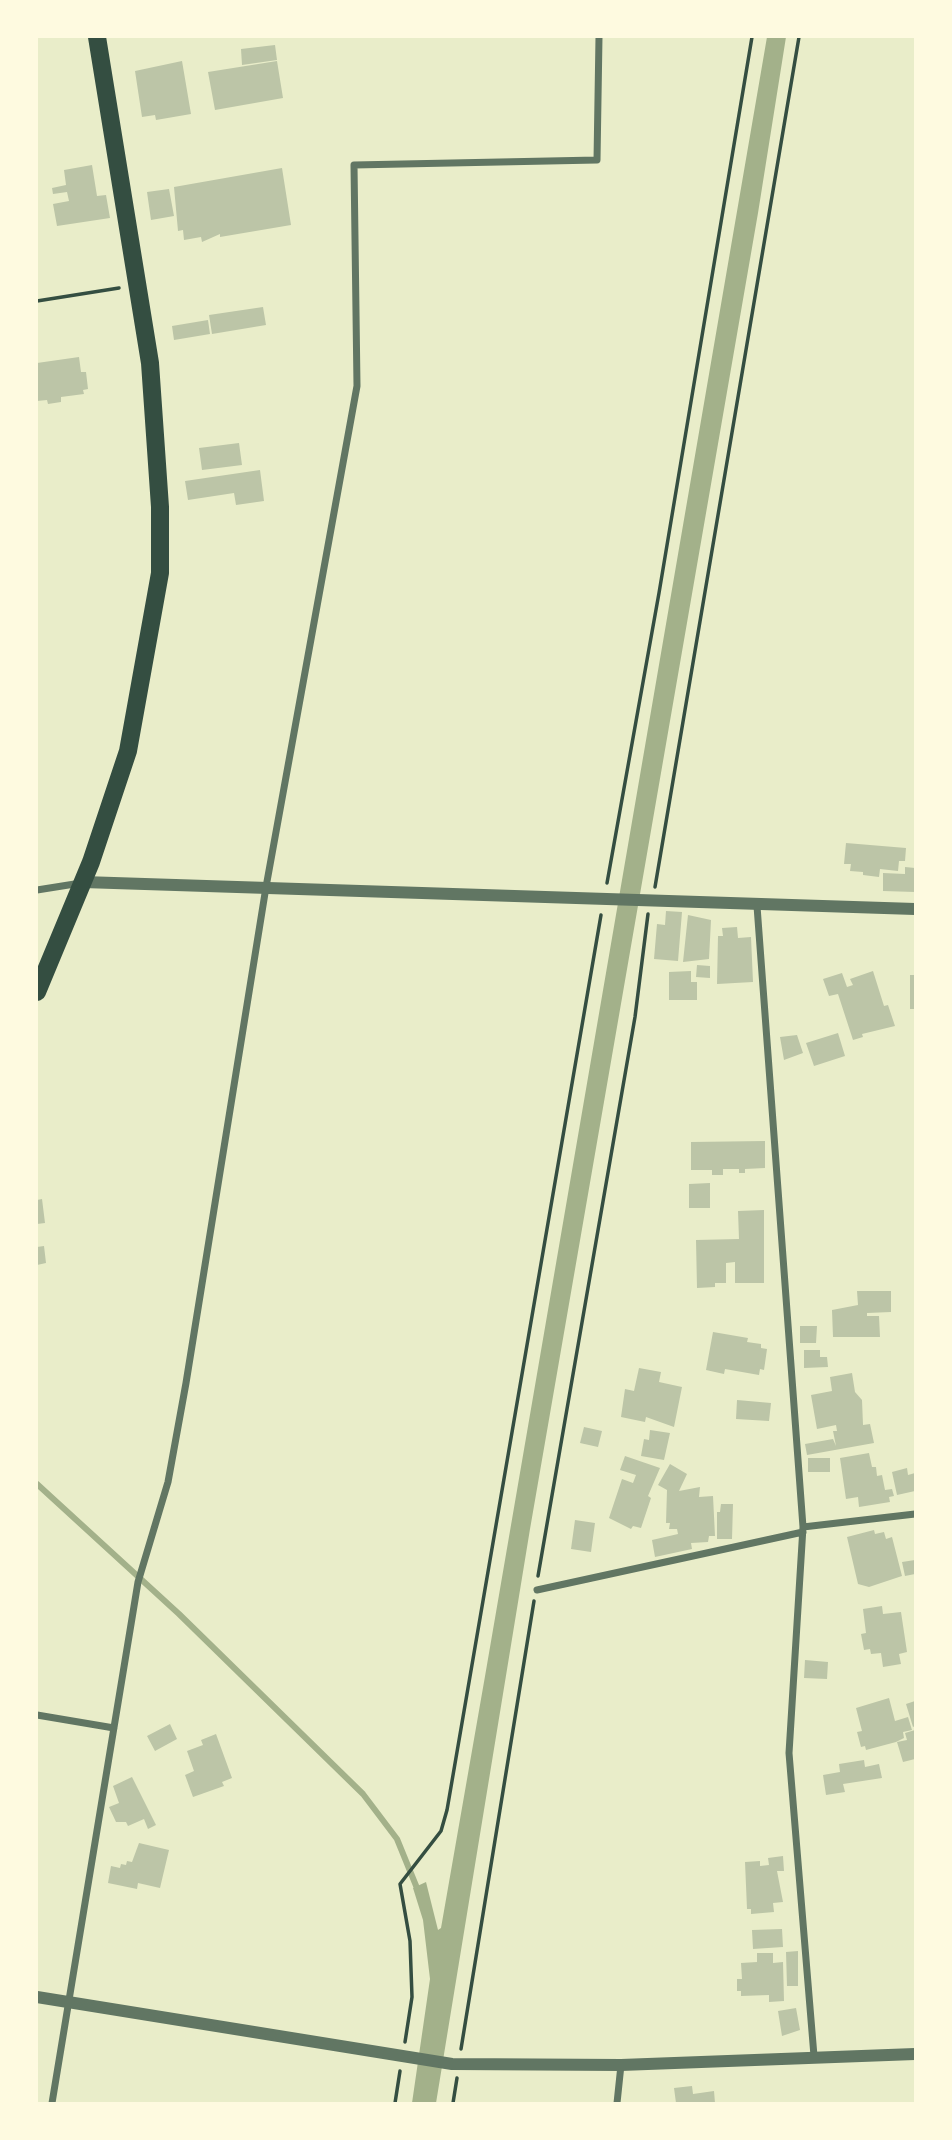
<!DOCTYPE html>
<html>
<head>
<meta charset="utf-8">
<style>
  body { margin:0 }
  #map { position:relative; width:952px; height:2140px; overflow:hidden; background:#e9edc9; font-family:Montserrat,sans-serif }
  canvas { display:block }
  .frame { position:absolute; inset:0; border:38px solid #fefae0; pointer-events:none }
</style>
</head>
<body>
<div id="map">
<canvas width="952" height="2140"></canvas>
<div class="frame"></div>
</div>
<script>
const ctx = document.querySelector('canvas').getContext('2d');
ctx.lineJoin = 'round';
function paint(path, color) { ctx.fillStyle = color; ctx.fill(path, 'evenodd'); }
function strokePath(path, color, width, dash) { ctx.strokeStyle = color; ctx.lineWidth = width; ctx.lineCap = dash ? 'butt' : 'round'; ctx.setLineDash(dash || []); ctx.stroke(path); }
paint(new Path2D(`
  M 767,37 L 786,37 L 758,213 L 530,1529 L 436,2103 L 412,2103 L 430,1979 L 423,1920 L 413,1888 L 426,1882 L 438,1930 L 441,1928 L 484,1682 Z`), '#a3b18a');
strokePath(new Path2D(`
  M 37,1484 L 179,1614 L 363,1794 L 397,1839 L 419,1893`), '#a3b18a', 6);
paint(new Path2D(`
  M 275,45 L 277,60 L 242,65 L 241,49 Z
  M 182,61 L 191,114 L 156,120 L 155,115 L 142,117 L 135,71 Z
  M 277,61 L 283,98 L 215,110 L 208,72 Z
  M 92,165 L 97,196 L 106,195 L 110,218 L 57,226 L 53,204 L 69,201 L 67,192 L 53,194 L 52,188 L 66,185 L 64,170 Z
  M 282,168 L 291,225 L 220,237 L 220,234 L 202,242 L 201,237 L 184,240 L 183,230 L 178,231 L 174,187 Z
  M 169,189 L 174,216 L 151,220 L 147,192 Z
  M 263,307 L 266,325 L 212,334 L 209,315 Z
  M 208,320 L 210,334 L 174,340 L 172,326 Z
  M 79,357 L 81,372 L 86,372 L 88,389 L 83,390 L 84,394 L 61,397 L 61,402 L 48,404 L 47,400 L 37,401 L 37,363 Z
  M 239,443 L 242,465 L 202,470 L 199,448 Z
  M 260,470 L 264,501 L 236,505 L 234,493 L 188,500 L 185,481 Z
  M 846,843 L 906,848 L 905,861 L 899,861 L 898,871 L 880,869 L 879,877 L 863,875 L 863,872 L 850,871 L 851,864 L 844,864 Z
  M 905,867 L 915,868 L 915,892 L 883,891 L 883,873 L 905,874 Z
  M 666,911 L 682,912 L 678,961 L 654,959 L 657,924 L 665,925 Z
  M 688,915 L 711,920 L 709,959 L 683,962 Z
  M 737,927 L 738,938 L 751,937 L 753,982 L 717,984 L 718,936 L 723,936 L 722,928 Z
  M 697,965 L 710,966 L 710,978 L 696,977 Z
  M 691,971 L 691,982 L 697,982 L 697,1000 L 669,1000 L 669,972 Z
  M 873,971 L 884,1006 L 888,1005 L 895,1026 L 862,1034 L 863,1037 L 853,1040 L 838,994 L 829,996 L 823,979 L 842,973 L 847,987 L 853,985 L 850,979 Z
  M 910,975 L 915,975 L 915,1009 L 910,1009 Z
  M 838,1033 L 845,1056 L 814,1066 L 806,1043 Z
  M 797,1035 L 803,1053 L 784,1060 L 780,1037 Z
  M 765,1141 L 765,1168 L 745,1169 L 745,1173 L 739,1173 L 739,1169 L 723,1169 L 723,1175 L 712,1175 L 712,1170 L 691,1170 L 691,1142 Z
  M 710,1183 L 710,1208 L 689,1208 L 689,1184 Z
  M 42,1199 L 45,1223 L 37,1224 L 37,1200 Z
  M 764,1210 L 764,1283 L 735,1283 L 735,1262 L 726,1263 L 726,1283 L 715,1283 L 715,1287 L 697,1288 L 696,1240 L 739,1239 L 738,1211 Z
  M 44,1246 L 46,1263 L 37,1265 L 37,1247 Z
  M 857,1291 L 891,1291 L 891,1312 L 867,1313 L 867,1316 L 879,1316 L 880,1337 L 833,1337 L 832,1310 L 858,1305 Z
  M 800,1326 L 817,1326 L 816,1343 L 800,1343 Z
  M 713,1332 L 748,1338 L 747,1342 L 761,1344 L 761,1348 L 767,1349 L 764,1370 L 760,1369 L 759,1375 L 725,1369 L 724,1374 L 706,1370 Z
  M 804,1350 L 820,1350 L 820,1357 L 827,1357 L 828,1367 L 804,1368 Z
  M 639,1368 L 661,1372 L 659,1382 L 682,1387 L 674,1427 L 646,1417 L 645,1422 L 621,1417 L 625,1389 L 634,1391 Z
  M 852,1373 L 855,1392 L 862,1400 L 863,1425 L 870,1424 L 874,1443 L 807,1455 L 805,1444 L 833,1439 L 836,1446 L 833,1431 L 837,1431 L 836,1425 L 817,1429 L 811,1395 L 832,1391 L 830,1377 Z
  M 737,1400 L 771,1403 L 769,1421 L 736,1419 Z
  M 584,1427 L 602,1431 L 598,1447 L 580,1443 Z
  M 650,1430 L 670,1433 L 664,1460 L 641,1456 L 644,1439 L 649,1440 Z
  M 869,1453 L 872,1467 L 876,1467 L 877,1476 L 882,1475 L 885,1490 L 892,1489 L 894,1496 L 889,1497 L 890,1502 L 859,1507 L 858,1497 L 846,1499 L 840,1458 Z
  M 625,1456 L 660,1468 L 648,1496 L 651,1498 L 641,1528 L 633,1526 L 631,1529 L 609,1518 L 622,1479 L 633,1483 L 636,1475 L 620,1470 Z
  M 808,1458 L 830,1458 L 830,1472 L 808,1472 Z
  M 670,1464 L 687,1474 L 679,1491 L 700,1487 L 699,1497 L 713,1496 L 715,1536 L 709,1536 L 708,1542 L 691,1543 L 692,1549 L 655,1557 L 652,1540 L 678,1534 L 677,1529 L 669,1529 L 670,1523 L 666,1523 L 667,1490 L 658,1485 Z
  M 907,1468 L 908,1475 L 915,1473 L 915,1491 L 897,1495 L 892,1472 Z
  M 721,1504 L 733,1504 L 732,1539 L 717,1539 L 717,1512 L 720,1512 Z
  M 575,1520 L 595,1523 L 591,1552 L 571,1549 Z
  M 874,1530 L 875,1534 L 884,1532 L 886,1539 L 892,1537 L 902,1576 L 869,1587 L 858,1584 L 847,1537 Z
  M 915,1560 L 915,1574 L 905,1576 L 902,1562 Z
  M 882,1606 L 883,1614 L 901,1612 L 907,1652 L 899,1654 L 901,1664 L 883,1667 L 881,1653 L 871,1654 L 870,1649 L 864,1650 L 861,1634 L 866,1633 L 863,1609 Z
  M 805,1660 L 828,1662 L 827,1679 L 804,1678 Z
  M 889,1698 L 895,1721 L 908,1717 L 912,1730 L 903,1732 L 904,1738 L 896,1742 L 866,1750 L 865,1746 L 861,1747 L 857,1732 L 862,1731 L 856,1708 Z
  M 915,1701 L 915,1726 L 913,1727 L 906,1704 Z
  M 170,1724 L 177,1739 L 155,1751 L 147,1736 Z
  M 915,1730 L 915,1759 L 903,1762 L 897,1742 L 907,1740 L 905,1733 Z
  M 216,1734 L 232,1778 L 222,1782 L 224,1786 L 193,1797 L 185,1775 L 194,1771 L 187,1751 L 203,1745 L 201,1740 Z
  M 864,1760 L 865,1767 L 879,1764 L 882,1778 L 843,1784 L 845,1792 L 826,1795 L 823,1775 L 840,1772 L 839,1764 Z
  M 132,1777 L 156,1825 L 148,1829 L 144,1819 L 128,1826 L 126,1822 L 116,1822 L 109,1807 L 119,1803 L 113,1786 Z
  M 139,1843 L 169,1850 L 160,1888 L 138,1883 L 137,1889 L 108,1883 L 111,1866 L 120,1868 L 121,1864 L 126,1865 L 127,1861 L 132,1862 Z
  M 783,1856 L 784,1871 L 777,1871 L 783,1902 L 773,1903 L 774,1912 L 751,1914 L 751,1909 L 747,1909 L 745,1862 L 760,1861 L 760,1866 L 769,1865 L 768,1858 Z
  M 782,1929 L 783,1947 L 753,1949 L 752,1930 Z
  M 798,1951 L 798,1986 L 787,1986 L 786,1952 Z
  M 757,1953 L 773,1953 L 773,1963 L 783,1962 L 784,2001 L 769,2002 L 769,1995 L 741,1996 L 741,1991 L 737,1991 L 737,1979 L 742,1979 L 741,1963 L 757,1962 Z
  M 796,2008 L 800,2030 L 782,2036 L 778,2011 Z
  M 692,2086 L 693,2094 L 714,2091 L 715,2103 L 676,2103 L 674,2088 Z`), '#bcc5a7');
strokePath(new Path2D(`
  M 37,301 L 119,288
  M 607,883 L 659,593 L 752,37
  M 655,887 L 799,37
  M 538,1576 L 635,1017 L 648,914
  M 405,2042 L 412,1997 L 410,1941 L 400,1884 L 441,1831 L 447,1810 L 601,915
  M 461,2049 L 534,1601
  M 395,2103 L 400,2071
  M 453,2103 L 457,2078`), '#344e41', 3.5);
strokePath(new Path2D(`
  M 37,890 L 81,883
  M 757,906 L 803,1527 L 789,1753 L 814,2056
  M 803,1527 L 915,1514
  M 537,1590 L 803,1532
  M 37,1715 L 114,1728
  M 52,2103 L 138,1582 L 168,1482 L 186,1383 L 266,887 L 357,386 L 354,165 L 597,160 L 599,37
  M 617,2103 L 621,2065`), '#617663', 7);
strokePath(new Path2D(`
  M 83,882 L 915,909
  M 37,1997 L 452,2064 L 621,2065 L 915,2054`), '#617663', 12);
strokePath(new Path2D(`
  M 37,992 L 91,862 L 128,751 L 160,573 L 160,507 L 150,363 L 97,37`), '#344e41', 18);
</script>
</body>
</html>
